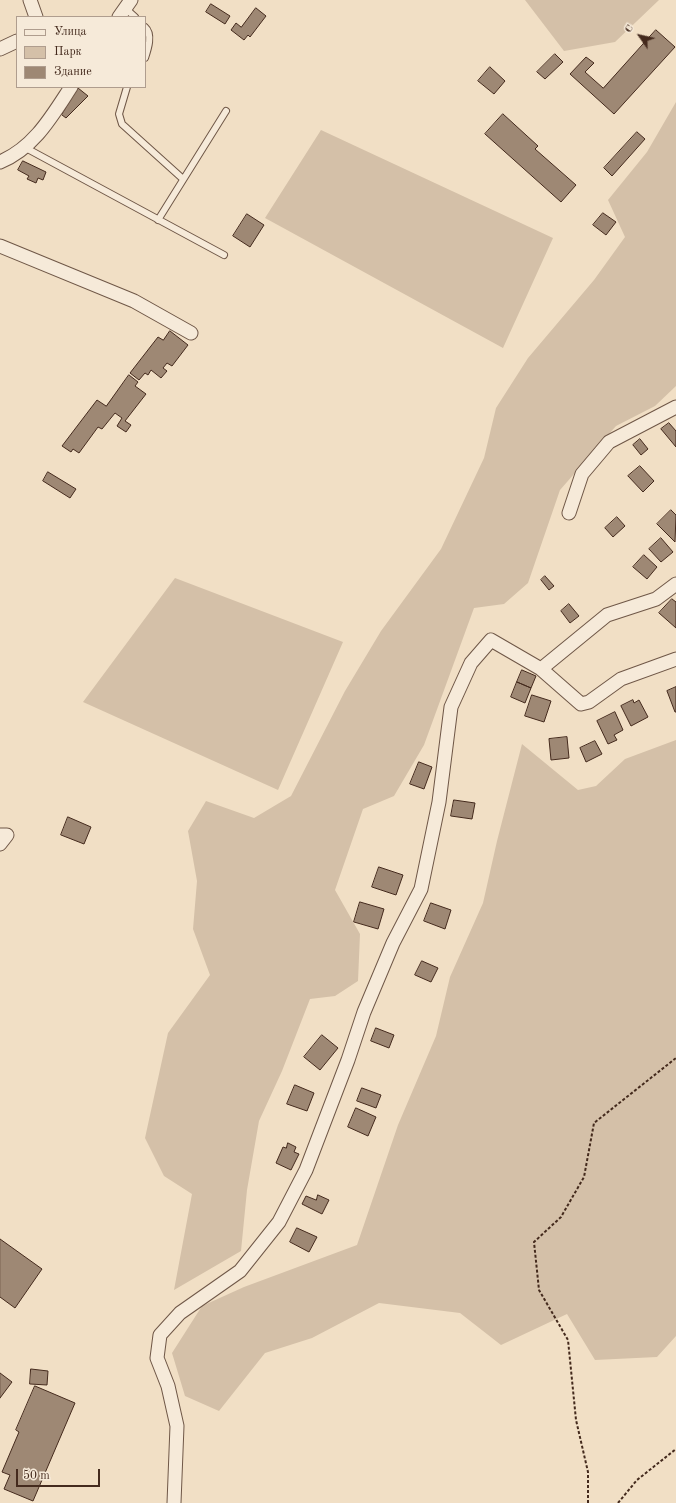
<!DOCTYPE html>
<html>
<head>
<meta charset="utf-8">
<style>
  body { margin:0 }
  #map { position:relative; width:676px; height:1503px; overflow:hidden; background:#f1dfc5; font-family:"Old Standard TT",serif }
  canvas { display:block }
  .legend { position:absolute; left:16px; top:16px; width:130px; height:72px; box-sizing:border-box; background:#f6ead9; border:1px solid #af9d8e; margin:0; padding:5px 7px; list-style:none; font-size:12px; color:#442a1d }
  .legend li { display:flex; align-items:center; gap:8px; height:20px }
  .legend b { width:20px; border:1px solid #af9d8e }
  .north { position:absolute; left:620px; top:16px; width:40px; height:40px; -webkit-text-stroke:3px #f6ead9; paint-order:stroke; rotate:304deg; font-size:11px; font-weight:700; line-height:16px; text-align:center; color:#442a1d }
  .north::after { content:''; display:block; margin:auto; width:14px; height:18px; background:#442a1d; clip-path:polygon(50% 0,100% 100%,50% 72%,0 100%) }
  .scale { position:absolute; left:16px; top:1469px; width:84px; height:18px; box-sizing:border-box; border:2px solid #442a1d; border-top:0; padding-left:5px; font-size:12px; line-height:14px; white-space:nowrap; color:#442a1d; -webkit-text-stroke:3px #f6ead9; paint-order:stroke }
</style>
</head>
<body>
<div id="map">
<canvas width="676" height="1503"></canvas>
<ul class="legend">
<li><b style="height:5px;background:#f6ead9"></b>Улица</li>
<li><b style="height:11px;background:#d4c0a8"></b>Парк</li>
<li><b style="height:11px;background:#9e8874"></b>Здание</li>
</ul>
<div class="north">С</div>
<div class="scale">50 m</div>
</div>
<script>
const ctx = document.querySelector('canvas').getContext('2d');
ctx.lineJoin = 'round';
function paint(path, color) { ctx.fillStyle = color; ctx.fill(path, 'evenodd'); }
function strokePath(path, color, width, dash) { ctx.strokeStyle = color; ctx.lineWidth = width; ctx.lineCap = dash ? 'butt' : 'round'; ctx.setLineDash(dash || []); ctx.stroke(path); }
paint(new Path2D(`
  M 525,0 L 659,0 L 615,42 L 564,51 Z
  M 676,102 L 676,386 L 655,406 L 616,426 L 560,490 L 528,583 L 504,604 L 474,608 L 424,745 L 394,796 L 363,809 L 335,890 L 360,934 L 358,981 L 335,996 L 310,999 L 282,1071 L 259,1121 L 247,1190 L 241,1251 L 174,1290 L 192,1194 L 164,1176 L 145,1138 L 168,1033 L 210,975 L 193,929 L 197,881 L 188,831 L 206,801 L 254,818 L 291,796 L 345,691 L 381,631 L 441,549 L 484,458 L 496,408 L 528,358 L 594,280 L 625,237 L 608,200 L 647,152 Z
  M 321,130 L 553,238 L 503,348 L 265,218 Z
  M 175,578 L 343,642 L 278,790 L 83,702 Z
  M 676,740 L 676,1336 L 657,1357 L 595,1360 L 567,1314 L 501,1345 L 460,1313 L 379,1303 L 312,1338 L 265,1353 L 219,1411 L 185,1396 L 172,1353 L 202,1306 L 244,1287 L 357,1245 L 398,1125 L 436,1036 L 450,977 L 483,903 L 497,841 L 522,744 L 578,790 L 596,786 L 625,759 Z`), '#d4c0a8');
const building = new Path2D(`
  M 211,4 L 230,16 L 225,24 L 206,12 Z
  M 256,8 L 266,16 L 250,37 L 248,35 L 244,40 L 231,30 L 236,23 L 241,27 Z
  M 656,30 L 675,47 L 614,114 L 570,74 L 586,57 L 594,63 L 585,72 L 603,88 Z
  M 555,54 L 563,62 L 545,79 L 537,72 Z
  M 490,67 L 505,81 L 494,94 L 478,81 Z
  M 78,88 L 88,96 L 66,118 L 62,115 Z
  M 503,114 L 538,146 L 535,149 L 576,185 L 561,202 L 485,134 Z
  M 637,132 L 645,139 L 612,176 L 604,168 Z
  M 23,161 L 46,172 L 43,180 L 38,178 L 36,183 L 27,179 L 29,176 L 18,170 Z
  M 603,213 L 616,222 L 606,235 L 593,225 Z
  M 247,214 L 264,225 L 250,247 L 233,236 Z
  M 170,331 L 188,345 L 172,366 L 167,363 L 163,368 L 167,371 L 161,378 L 151,370 L 148,375 L 145,373 L 139,380 L 130,373 L 158,337 L 163,340 Z
  M 129,375 L 138,382 L 135,386 L 146,394 L 125,421 L 131,425 L 126,432 L 117,426 L 122,418 L 115,413 L 102,429 L 98,427 L 79,453 L 73,449 L 71,452 L 62,446 L 97,400 L 106,406 Z
  M 669,423 L 676,431 L 676,447 L 661,429 Z
  M 640,439 L 648,449 L 641,455 L 633,445 Z
  M 640,466 L 654,481 L 643,492 L 628,476 Z
  M 48,472 L 76,489 L 70,498 L 43,481 Z
  M 671,510 L 676,515 L 675,542 L 657,524 Z
  M 617,517 L 625,526 L 613,537 L 605,528 Z
  M 661,538 L 673,552 L 661,562 L 649,549 Z
  M 644,555 L 657,567 L 647,579 L 633,567 Z
  M 545,576 L 554,586 L 549,590 L 541,580 Z
  M 672,599 L 676,602 L 676,628 L 659,613 Z
  M 569,604 L 579,616 L 570,623 L 561,611 Z
  M 522,670 L 536,676 L 531,688 L 517,682 Z
  M 517,682 L 531,688 L 525,703 L 511,697 Z
  M 676,687 L 676,712 L 675,712 L 667,691 Z
  M 532,695 L 551,701 L 544,722 L 525,716 Z
  M 633,700 L 634,703 L 639,700 L 648,717 L 631,726 L 621,706 Z
  M 615,712 L 623,730 L 614,735 L 617,740 L 608,744 L 597,721 Z
  M 567,737 L 569,758 L 551,760 L 549,739 Z
  M 595,741 L 602,754 L 586,762 L 580,748 Z
  M 419,762 L 432,767 L 424,789 L 410,784 Z
  M 454,800 L 475,803 L 472,819 L 451,816 Z
  M 68,817 L 91,827 L 84,844 L 61,835 Z
  M 379,867 L 403,875 L 396,895 L 372,887 Z
  M 360,902 L 384,909 L 378,929 L 354,922 Z
  M 431,903 L 451,910 L 445,929 L 424,921 Z
  M 422,961 L 438,968 L 431,982 L 415,975 Z
  M 376,1028 L 394,1035 L 389,1048 L 371,1041 Z
  M 322,1035 L 338,1048 L 320,1070 L 304,1057 Z
  M 295,1085 L 314,1093 L 307,1111 L 287,1104 Z
  M 362,1088 L 381,1095 L 376,1108 L 357,1101 Z
  M 356,1108 L 376,1117 L 368,1136 L 348,1127 Z
  M 288,1143 L 296,1147 L 294,1152 L 299,1154 L 291,1170 L 276,1163 L 283,1147 L 286,1148 Z
  M 318,1195 L 329,1200 L 322,1214 L 302,1204 L 306,1196 L 316,1200 Z
  M 297,1228 L 317,1237 L 309,1252 L 290,1242 Z
  M 0,1239 L 42,1269 L 15,1308 L 0,1297 Z
  M 31,1369 L 48,1371 L 47,1385 L 30,1384 Z
  M 0,1373 L 12,1382 L 0,1398 Z
  M 35,1386 L 75,1403 L 33,1501 L 4,1489 L 10,1475 L 2,1472 L 19,1432 L 16,1430 Z`);
paint(building, '#9e8874');
strokePath(building, '#442a1d', 1);
const lane = new Path2D(`
  M 125,8 L 135,17
  M 145,27 C 153,34 148,49 145,58
  M 127,87 L 119,114 L 122,124 L 183,179
  M 24,147 L 224,255
  M 158,220 L 226,111`);
const street = new Path2D(`
  M 30,0 L 36,17
  M 119,17 L 131,0
  M 0,49 L 17,41
  M 0,162 C 34,148 52,116 71,87
  M 0,246 L 134,301 L 191,333
  M 569,513 L 582,474 L 609,442 L 676,407
  M 541,669 L 581,704 L 589,702 L 621,679 L 676,659
  M 0,835 L 7,835 L 0,844
  M 174,1503 L 177,1426 L 168,1386 L 157,1358 L 160,1335 L 180,1313 L 240,1271 L 279,1222 L 306,1170 L 348,1060 L 364,1012 L 393,943 L 421,889 L 439,802 L 451,707 L 471,663 L 491,640 L 541,669 L 607,615 L 656,599 L 676,584`);
strokePath(lane, '#6f5747', 8);
strokePath(street, '#6f5747', 15);
strokePath(new Path2D(`
  M 588,1503 L 588,1472 L 576,1420 L 568,1340 L 539,1290 L 534,1242 L 561,1217 L 584,1177 L 594,1123 L 676,1058
  M 618,1503 L 637,1480 L 676,1449`), '#442a1d', 2, [3, 2]);
strokePath(lane, '#f6ead9', 6);
strokePath(street, '#f6ead9', 13);
</script>
</body>
</html>
